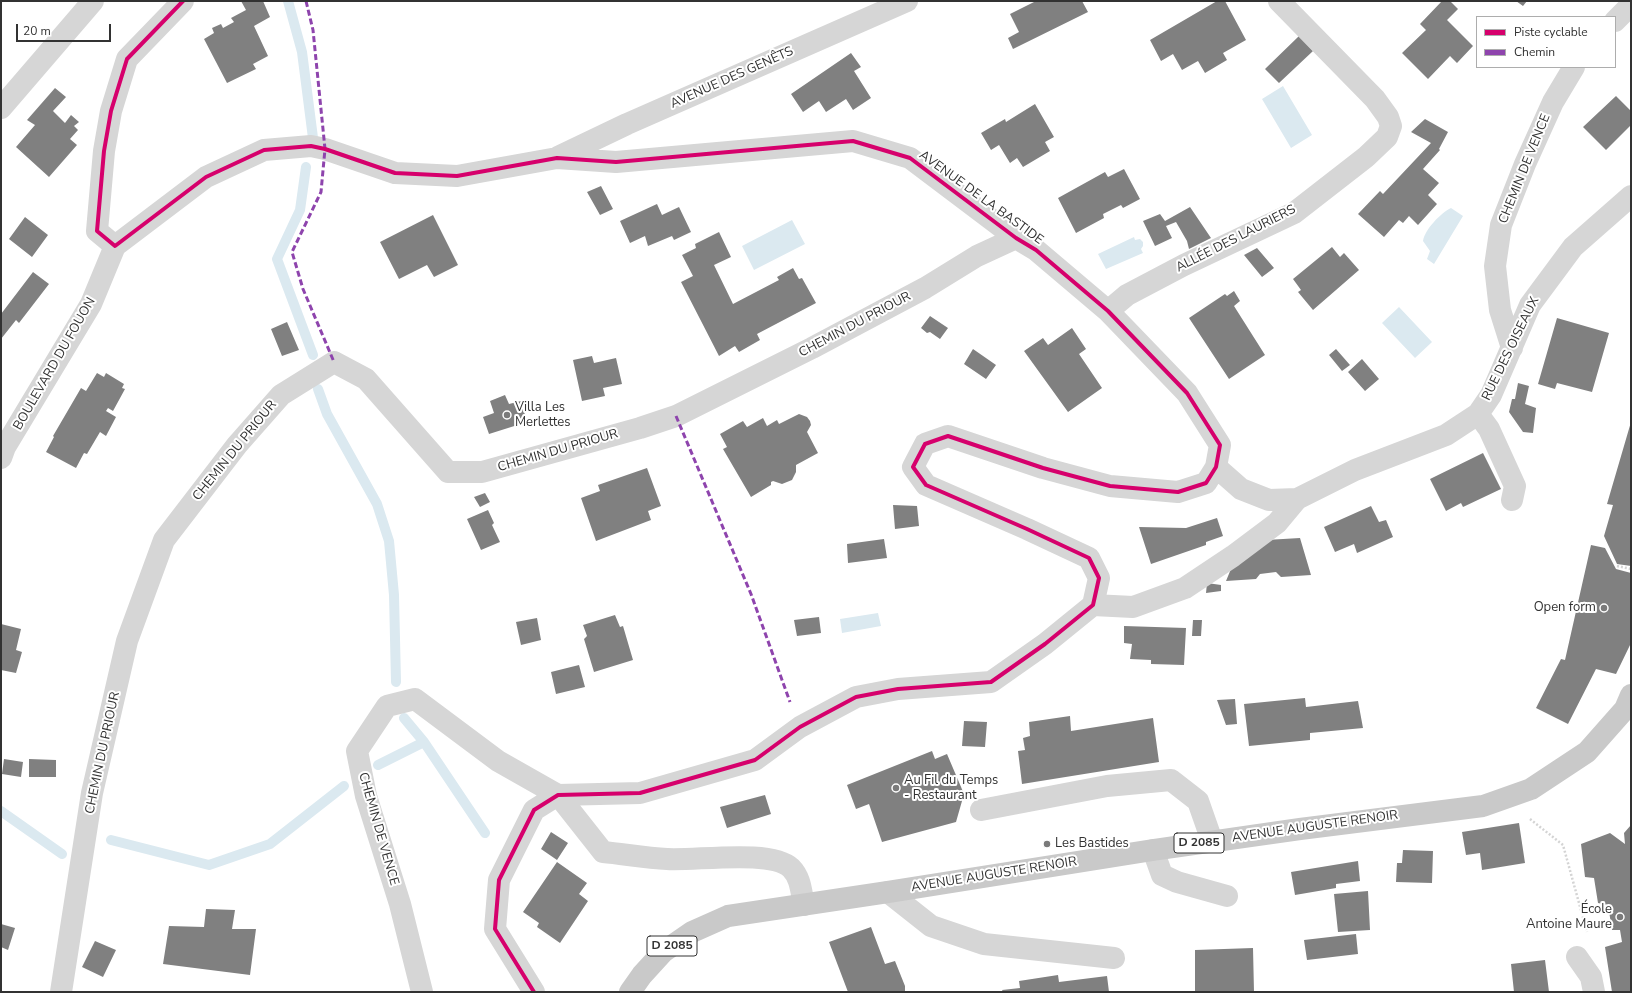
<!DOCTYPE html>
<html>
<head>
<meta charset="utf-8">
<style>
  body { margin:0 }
  #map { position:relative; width:1632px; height:993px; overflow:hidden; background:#fff; font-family:"Nunito Sans",sans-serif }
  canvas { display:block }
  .frame { position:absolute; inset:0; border:2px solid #323232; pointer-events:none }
  .legend { position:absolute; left:1476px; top:16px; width:140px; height:52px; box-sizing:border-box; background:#fff; border:1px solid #adadad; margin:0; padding:5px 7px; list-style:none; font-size:12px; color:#323232 }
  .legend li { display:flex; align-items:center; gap:8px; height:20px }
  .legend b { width:20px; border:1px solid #adadad }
  .scale { position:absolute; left:16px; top:24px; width:95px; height:18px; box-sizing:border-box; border:2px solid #323232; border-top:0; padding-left:5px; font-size:12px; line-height:14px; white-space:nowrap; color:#323232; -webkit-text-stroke:3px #fff; paint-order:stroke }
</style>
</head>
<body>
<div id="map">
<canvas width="1632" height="993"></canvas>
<div class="frame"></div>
<ul class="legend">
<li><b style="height:5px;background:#d6006c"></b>Piste cyclable</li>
<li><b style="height:5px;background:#8e44ad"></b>Chemin</li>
</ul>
<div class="scale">20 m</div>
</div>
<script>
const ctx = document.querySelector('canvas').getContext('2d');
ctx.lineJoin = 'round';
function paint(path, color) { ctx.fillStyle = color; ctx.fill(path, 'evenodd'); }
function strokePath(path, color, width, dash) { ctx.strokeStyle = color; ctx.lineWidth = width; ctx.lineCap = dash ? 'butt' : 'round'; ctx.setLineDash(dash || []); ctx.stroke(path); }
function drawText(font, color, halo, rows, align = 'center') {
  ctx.font = font + ' "Nunito Sans",sans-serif'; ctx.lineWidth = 4; ctx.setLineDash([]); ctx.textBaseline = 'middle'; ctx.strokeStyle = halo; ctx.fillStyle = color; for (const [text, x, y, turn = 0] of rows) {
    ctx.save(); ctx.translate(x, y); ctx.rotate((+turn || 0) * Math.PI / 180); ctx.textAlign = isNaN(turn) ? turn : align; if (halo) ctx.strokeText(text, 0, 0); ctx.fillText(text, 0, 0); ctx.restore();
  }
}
paint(new Path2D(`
  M 1283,86 L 1312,135 L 1291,148 L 1262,99 Z
  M 1451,208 L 1463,216 L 1434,264 L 1427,259 L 1430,251 L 1423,241 C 1425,229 1441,213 1451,208 Z
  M 792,220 L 805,244 L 754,270 L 742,246 Z
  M 1134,237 L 1135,240 L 1140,239 L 1143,242 L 1143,246 L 1141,249 L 1143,253 L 1106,269 L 1098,254 Z
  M 1399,307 L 1432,342 L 1415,358 L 1382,323 Z
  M 878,613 L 881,626 L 842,633 L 840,619 Z`), '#dbe9f0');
strokePath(new Path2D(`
  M 288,1 L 302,52 L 313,138
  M 306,167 L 300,210 L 277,259 L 313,355
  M 318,389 L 327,414 L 377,504 L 389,541 L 394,595 L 396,682
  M 404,718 L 424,742 L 485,833
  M 378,765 L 424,742
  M 1,811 L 62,854
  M 111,840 L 209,865 L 270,844 L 344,786`), '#dbe9f0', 10);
paint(new Path2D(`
  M 241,1 L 263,1 L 270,17 L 254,26 L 268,56 L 253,64 L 256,69 L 227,83 L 204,39 L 214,33 L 212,28 L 221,24 L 223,28 L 234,22 L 231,18 L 246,10 Z
  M 1036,1 L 1082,1 L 1088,12 L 1013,49 L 1008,38 L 1019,32 L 1010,14 Z
  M 1217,1 L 1225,1 L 1246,40 L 1223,53 L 1227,60 L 1205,73 L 1198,61 L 1182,70 L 1173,54 L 1161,61 L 1150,40 Z
  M 1442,1 L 1450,1 L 1458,9 L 1447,20 L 1473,46 L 1457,63 L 1450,56 L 1428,79 L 1402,53 L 1426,30 L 1420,24 Z
  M 1516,1 L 1527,1 L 1523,6 Z
  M 1299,36 L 1313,51 L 1279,83 L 1265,69 Z
  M 851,53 L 861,67 L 854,71 L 871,98 L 853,110 L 846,99 L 826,112 L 819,101 L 803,112 L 791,94 Z
  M 55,88 L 66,97 L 53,111 L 65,123 L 71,115 L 79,122 L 74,126 L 78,130 L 70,139 L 77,145 L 49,177 L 16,147 L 35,125 L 27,120 Z
  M 1616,96 L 1631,111 L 1631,125 L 1606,150 L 1583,127 Z
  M 1035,104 L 1054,137 L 1045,142 L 1050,151 L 1023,167 L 1017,158 L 1010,163 L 999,145 L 991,150 L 981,133 L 1005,119 L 1006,122 Z
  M 1425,119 L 1448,132 L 1439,149 L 1440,150 L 1423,169 L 1439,183 L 1428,195 L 1437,204 L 1418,225 L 1409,216 L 1403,223 L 1399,220 L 1384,237 L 1358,214 L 1380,191 L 1383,194 L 1431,143 L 1411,132 Z
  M 1124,169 L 1140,199 L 1123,208 L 1121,205 L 1103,214 L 1104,218 L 1076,233 L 1058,198 L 1105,172 L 1108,177 Z
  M 601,186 L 613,209 L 600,215 L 587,192 Z
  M 657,204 L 662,215 L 679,207 L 691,232 L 674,240 L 672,236 L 648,246 L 645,236 L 630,243 L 620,221 Z
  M 1190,207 L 1211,238 L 1189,249 L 1187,241 L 1176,222 L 1166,226 L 1172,238 L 1155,246 L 1143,221 L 1160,214 L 1165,221 Z
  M 433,215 L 458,265 L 434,277 L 427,265 L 399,279 L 380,242 Z
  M 25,217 L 48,235 L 32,257 L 9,239 Z
  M 719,232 L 731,257 L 714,265 L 733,304 L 779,280 L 777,277 L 793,268 L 799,279 L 802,278 L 816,303 L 757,334 L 760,340 L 739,352 L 735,346 L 719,356 L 681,282 L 693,276 L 682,255 L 696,248 L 695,244 Z
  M 1332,247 L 1340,257 L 1344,253 L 1359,270 L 1313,310 L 1298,292 L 1301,290 L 1293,279 Z
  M 1257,248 L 1274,268 L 1262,277 L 1244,255 Z
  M 33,272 L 49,284 L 19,323 L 16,320 L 1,339 L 1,314 Z
  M 1234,291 L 1240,301 L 1234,306 L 1265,355 L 1229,379 L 1189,318 L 1225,294 L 1227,296 Z
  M 930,316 L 948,328 L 940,339 L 930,332 L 927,333 L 921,328 Z
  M 1557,318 L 1609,333 L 1592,392 L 1557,383 L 1555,389 L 1538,384 Z
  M 287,322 L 299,350 L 282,356 L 271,329 Z
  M 1072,328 L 1086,349 L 1079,354 L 1102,388 L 1068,412 L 1024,351 L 1043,338 L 1048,345 Z
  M 973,349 L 996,365 L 986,379 L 964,364 Z
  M 1336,349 L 1350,365 L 1342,371 L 1329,355 Z
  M 592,356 L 594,363 L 616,358 L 622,384 L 603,388 L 605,396 L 582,401 L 573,360 Z
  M 1362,359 L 1379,379 L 1365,391 L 1348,372 Z
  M 97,373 L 104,377 L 106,373 L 124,384 L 122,388 L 125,389 L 113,411 L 108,408 L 106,411 L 116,417 L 106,436 L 100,432 L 87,454 L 84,453 L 76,468 L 46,452 L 54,437 L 53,436 L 81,388 L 86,391 Z
  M 1518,383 L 1529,386 L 1525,404 L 1536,408 L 1533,433 L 1523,432 L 1509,412 L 1512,399 L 1515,399 Z
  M 505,395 L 509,404 L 521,401 L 527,422 L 489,434 L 483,417 L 494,413 L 490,401 Z
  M 799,414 L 807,417 L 810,421 L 811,425 L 807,432 L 818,453 L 796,465 L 796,472 L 792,480 L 782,484 L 773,481 L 771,482 L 771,485 L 751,497 L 723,449 L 727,447 L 720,434 L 743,421 L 747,427 L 763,418 L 767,426 L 777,420 L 779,424 Z
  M 1631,422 L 1631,566 L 1617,564 L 1604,536 L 1613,505 L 1607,504 Z
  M 1483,453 L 1501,489 L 1463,507 L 1461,503 L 1446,511 L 1430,479 Z
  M 647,468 L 661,506 L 648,511 L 651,520 L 596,541 L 581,498 L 600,491 L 598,485 Z
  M 485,493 L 490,502 L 480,507 L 474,497 Z
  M 893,505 L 917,506 L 919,526 L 895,529 Z
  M 1371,506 L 1379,522 L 1386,520 L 1393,537 L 1357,553 L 1354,544 L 1335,552 L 1324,527 Z
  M 488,510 L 494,523 L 492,525 L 500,542 L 481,550 L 467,519 Z
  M 1217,518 L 1223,536 L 1206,542 L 1206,545 L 1151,564 L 1139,527 L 1186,528 Z
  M 1300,538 L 1311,575 L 1281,577 L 1276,572 L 1260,574 L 1256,579 L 1226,581 L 1233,564 L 1266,540 Z
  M 884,539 L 887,558 L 848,563 L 847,544 Z
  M 1591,545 L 1605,548 L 1616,569 L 1631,573 L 1631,643 L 1616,674 L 1596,669 L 1568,724 L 1536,708 L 1561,659 L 1565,660 Z
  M 1207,583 L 1221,585 L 1221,591 L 1206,593 Z
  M 615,615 L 620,627 L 623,626 L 633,660 L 594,672 L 584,639 L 587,636 L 583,625 Z
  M 819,617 L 821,633 L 797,636 L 794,620 Z
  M 537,618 L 541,640 L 521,645 L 516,622 Z
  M 1193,620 L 1202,620 L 1201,636 L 1192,636 Z
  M 1,624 L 21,629 L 16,650 L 22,652 L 16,673 L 1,670 Z
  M 1124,626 L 1186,628 L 1184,665 L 1151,664 L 1151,660 L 1130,659 L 1132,644 L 1124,643 Z
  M 579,665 L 585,687 L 556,694 L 551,672 Z
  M 1305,698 L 1306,707 L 1358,701 L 1363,728 L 1310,733 L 1310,740 L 1249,746 L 1244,704 Z
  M 1235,699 L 1237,724 L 1226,725 L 1217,700 Z
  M 1070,716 L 1071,731 L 1153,718 L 1159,762 L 1022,784 L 1018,751 L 1025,750 L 1023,738 L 1030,736 L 1029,722 Z
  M 964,721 L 987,722 L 985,747 L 962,746 Z
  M 932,751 L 935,759 L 947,754 L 964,794 L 956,822 L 882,842 L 869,804 L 856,809 L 847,785 Z
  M 4,759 L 23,762 L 21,777 L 2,774 Z
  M 29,759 L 56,760 L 56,777 L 29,777 Z
  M 765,795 L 771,814 L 727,828 L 720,807 Z
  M 1519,823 L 1525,863 L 1482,870 L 1480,853 L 1466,855 L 1462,832 Z
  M 1631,825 L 1631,992 L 1612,992 L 1605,947 L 1622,942 L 1620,930 L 1612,930 L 1608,905 L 1598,903 L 1594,878 L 1585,877 L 1581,844 L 1610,833 L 1625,844 L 1624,833 Z
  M 551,832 L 568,843 L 557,860 L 541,849 Z
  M 1403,850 L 1433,851 L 1432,883 L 1396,882 L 1397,863 L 1402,863 Z
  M 1358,861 L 1360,881 L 1336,884 L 1336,888 L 1295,895 L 1291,872 Z
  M 557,862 L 587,883 L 579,894 L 588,901 L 560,943 L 537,927 L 539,923 L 523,912 Z
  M 1368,891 L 1370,930 L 1338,932 L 1334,894 Z
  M 206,909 L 235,910 L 232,929 L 256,929 L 250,975 L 163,964 L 169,926 L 204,927 Z
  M 1,924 L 15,928 L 8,950 L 1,947 Z
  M 871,927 L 885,964 L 895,961 L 905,986 L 905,992 L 848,992 L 829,942 Z
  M 1356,934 L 1358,954 L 1307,960 L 1304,940 Z
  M 95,941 L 116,950 L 103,977 L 82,967 Z
  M 1253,948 L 1254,992 L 1195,992 L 1195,950 Z
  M 1545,960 L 1549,992 L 1514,992 L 1511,964 Z
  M 1058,975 L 1059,982 L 1107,976 L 1109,992 L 1003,992 L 1002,990 L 1020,988 L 1019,981 Z`), '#808080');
strokePath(new Path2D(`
  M 1617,566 L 1631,569
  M 1530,819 L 1563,845 L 1587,932`), '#d4d4d4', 2.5, [2, 2]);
strokePath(new Path2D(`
  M 183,1 L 127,59 L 111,111 L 104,151 L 97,231 L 115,246 L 206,177 L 264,150 L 311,146 L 325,149 L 395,173 L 457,176 L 557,158 L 616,162 L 853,141 L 910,158 L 1016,238 L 1036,250 L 1108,311 L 1187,393 L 1220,445 L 1216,467 L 1206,483 L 1178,492 L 1110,486 L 1043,468 L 948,436 L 925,444 L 913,467 L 926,485 L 1027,529 L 1089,558 L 1099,578 L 1093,605 L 1045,644 L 991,682 L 898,689 L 856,697 L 800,727 L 755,760 L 640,793 L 558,795 L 534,810 L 499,880 L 495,929 L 534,992
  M 1615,21 L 1631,5
  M 1,108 L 93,1
  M 558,157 L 627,124 L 907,1
  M 1108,311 L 1127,295 L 1184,265 L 1294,213 L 1366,157 L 1387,137 L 1391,126 L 1388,117 L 1375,99 L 1279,1
  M 1512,348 L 1500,310 L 1495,266 L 1501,225 L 1525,164 L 1553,102 L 1574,67
  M 1478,414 L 1489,429 L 1515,486 L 1512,500
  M 1,458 L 5,447 L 91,304 L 115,246
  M 1216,467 L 1241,489 L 1269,500 L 1297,499 L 1355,470 L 1446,435 L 1478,414 L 1491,395 L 1530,305 L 1573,247 L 1631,196
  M 1093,605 L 1133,607 L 1185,588 L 1233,556 L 1277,523 L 1297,499
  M 981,810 L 1107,786 L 1171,780 L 1198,801 L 1212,841
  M 1153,850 L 1162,875 L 1177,882 L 1227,896
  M 888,892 L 931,926 L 984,944 L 1114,958
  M 1577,957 L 1591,977 L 1594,992
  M 61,992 L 92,793 L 127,641 L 164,540 L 237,445 L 281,395 L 334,362 L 366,379 L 448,472 L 482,472 L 640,428 L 676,416 L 812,348 L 925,288 L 977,256 L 1016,238
  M 422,992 L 400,904 L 366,796 L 357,751 L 387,706 L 415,699 L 498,761 L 558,795 L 603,852 C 624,854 646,858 667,859 C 695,861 771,849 791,868 C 801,878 801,892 804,905`), '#d6d6d6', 22);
strokePath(new Path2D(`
  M 630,992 L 642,975 L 663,952 L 692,932 L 728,916 L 888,892 L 1153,850 L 1300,829 L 1483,806 L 1531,789 L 1587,752 L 1625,709 L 1631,695`), '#c9c9c9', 22);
strokePath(new Path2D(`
  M 306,1 L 313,30 L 325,149 L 321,192 L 292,252 L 303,289 L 334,362
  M 676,416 L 751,594 L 790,702`), '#8e44ad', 3, [6, 3]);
strokePath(new Path2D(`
  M 183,1 L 127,59 L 111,111 L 104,151 L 97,231 L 115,246 L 206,177 L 264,150 L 311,146 L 325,149 L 395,173 L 457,176 L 557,158 L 616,162 L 853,141 L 910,158 L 1016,238 L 1036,250 L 1108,311 L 1187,393 L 1220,445 L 1216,467 L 1206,483 L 1178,492 L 1110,486 L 1043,468 L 948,436 L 925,444 L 913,467 L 926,485 L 1027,529 L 1089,558 L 1099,578 L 1093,605 L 1045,644 L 991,682 L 898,689 L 856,697 L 800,727 L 755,760 L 640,793 L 558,795 L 534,810 L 499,880 L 495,929 L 534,992`), '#d6006c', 4);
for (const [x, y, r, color] of [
  [507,415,4,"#7a7a7a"],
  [1604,608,4,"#7a7a7a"],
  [896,788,4,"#7a7a7a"],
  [1047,844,4,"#7a7a7a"],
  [1620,917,4,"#7a7a7a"]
]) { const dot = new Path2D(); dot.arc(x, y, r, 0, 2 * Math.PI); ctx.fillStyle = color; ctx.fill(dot); strokePath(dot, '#fff', 1.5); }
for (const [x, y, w] of [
  [1199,843,50],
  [672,946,50]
]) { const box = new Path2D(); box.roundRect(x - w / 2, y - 10, w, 20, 3); ctx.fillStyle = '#fff'; ctx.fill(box); strokePath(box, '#323232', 1); }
drawText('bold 12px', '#323232', null, [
  ["D 2085",1199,843],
  ["D 2085",672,946]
]);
drawText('13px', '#323232', '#fff', [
  ["AVENUE DES GENÊTS",732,78,-24],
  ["CHEMIN DE VENCE",1525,169,-68],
  ["AVENUE DE LA BASTIDE",981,198,36],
  ["ALLÉE DES LAURIERS",1236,239,-27],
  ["CHEMIN DU PRIOUR",855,325,-28],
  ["RUE DES OISEAUX",1511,349,-64],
  ["BOULEVARD DU FOUON",55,364,-60],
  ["CHEMIN DU PRIOUR",235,451,-51],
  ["CHEMIN DU PRIOUR",558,451,-16],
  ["CHEMIN DU PRIOUR",103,753,-78],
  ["AVENUE AUGUSTE RENOIR",1315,827,-8],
  ["CHEMIN DE VENCE",378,829,74],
  ["AVENUE AUGUSTE RENOIR",994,875,-9]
]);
drawText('13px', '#323232', '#fff', [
  ["Villa Les",515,408],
  ["Merlettes",515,423],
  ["Open form",1596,608,"right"],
  ["Au Fil du Temps",904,781],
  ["- Restaurant",904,796],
  ["Les Bastides",1055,844],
  ["École",1612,910,"right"],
  ["Antoine Maure",1612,925,"right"]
], 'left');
</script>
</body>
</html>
